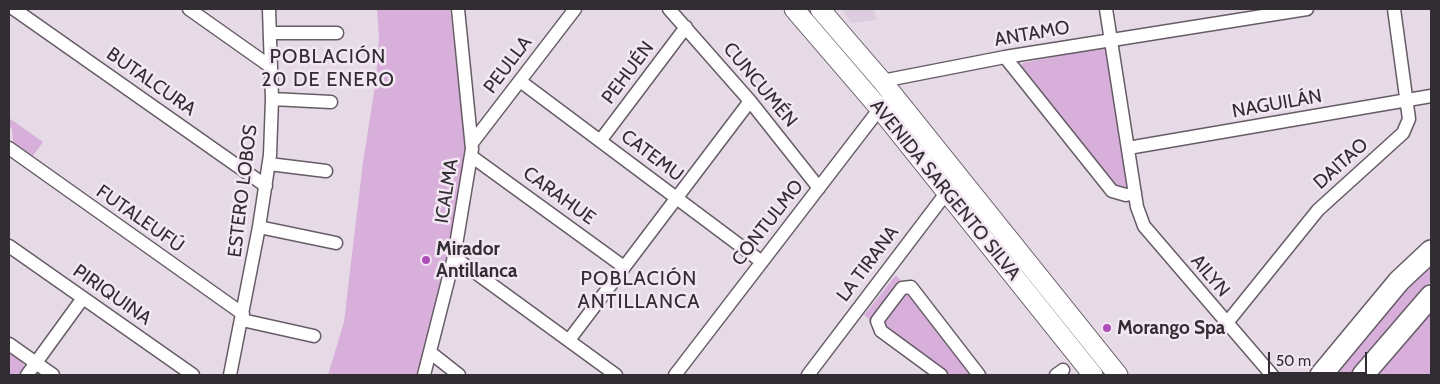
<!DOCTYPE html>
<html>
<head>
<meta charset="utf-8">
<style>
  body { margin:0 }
  #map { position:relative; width:1440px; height:384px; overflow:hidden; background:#e5dae6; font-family:Cabin,sans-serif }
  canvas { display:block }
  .frame { position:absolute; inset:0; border:10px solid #322d32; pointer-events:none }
  .scale { position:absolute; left:1268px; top:352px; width:99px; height:22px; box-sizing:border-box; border:2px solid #322d32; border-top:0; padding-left:6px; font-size:15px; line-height:18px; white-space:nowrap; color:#322d32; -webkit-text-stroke:4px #f2e7f3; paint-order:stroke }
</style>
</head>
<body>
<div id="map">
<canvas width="1440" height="384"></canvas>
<div class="frame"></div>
<div class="scale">50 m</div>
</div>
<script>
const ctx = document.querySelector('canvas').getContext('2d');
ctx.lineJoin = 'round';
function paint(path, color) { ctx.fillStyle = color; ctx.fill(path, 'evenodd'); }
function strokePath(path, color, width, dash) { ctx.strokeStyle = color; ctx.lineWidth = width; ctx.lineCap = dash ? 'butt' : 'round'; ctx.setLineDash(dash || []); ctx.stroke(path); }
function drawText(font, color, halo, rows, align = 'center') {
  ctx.font = font + ' Cabin,sans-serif'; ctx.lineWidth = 5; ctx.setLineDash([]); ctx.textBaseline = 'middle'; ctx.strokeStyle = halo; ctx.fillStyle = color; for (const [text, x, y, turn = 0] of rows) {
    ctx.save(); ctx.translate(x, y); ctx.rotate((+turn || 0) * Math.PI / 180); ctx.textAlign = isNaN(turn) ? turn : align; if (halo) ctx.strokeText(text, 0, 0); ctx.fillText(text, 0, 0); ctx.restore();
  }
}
paint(new Path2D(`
  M 842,9 L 874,9 L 876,20 L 851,23 Z`), '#dcccdd');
paint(new Path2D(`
  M 377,9 L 450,9 L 465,145 L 464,159 L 448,256 L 417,375 L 328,375 L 344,322 L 363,162 L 376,80 L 379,37 Z
  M 1100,48 L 1105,49 L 1107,53 L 1128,190 L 1117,189 L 1020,67 L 1023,63 Z
  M 9,118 L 43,142 L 32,157 L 13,142 L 12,129 L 9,126 Z
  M 1431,261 L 1431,281 L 1391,325 L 1353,375 L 1330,375 L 1389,304 Z
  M 896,275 L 974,373 L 973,375 L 945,375 L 864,315 Z
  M 1431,307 L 1431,375 L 1374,375 Z
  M 9,352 L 23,363 L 24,367 L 20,375 L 9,375 Z`), '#d7afda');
const minor = new Path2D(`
  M 14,9 L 266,186
  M 189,9 L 271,67
  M 669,9 L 750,101 L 819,188
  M 1106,9 L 1137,207 L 1144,226 L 1272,375
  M 270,33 L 337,33
  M 1005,57 L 1112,191 L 1126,195 L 1135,193
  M 520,81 L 762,262
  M 882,81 L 1005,57 L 1307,9
  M 272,99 L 331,102
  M 600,141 L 686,27
  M 472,143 L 575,9
  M 9,148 L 243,314
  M 1128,148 L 1431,96
  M 471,156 L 624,267
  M 269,164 L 326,171
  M 259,227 L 336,243
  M 9,246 L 193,375
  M 454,257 L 616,375
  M 242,320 L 314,336
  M 1226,324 L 1318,210 L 1403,133 L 1409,119 L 1394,9
  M 569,340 L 750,101
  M 9,344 L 53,375
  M 431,353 L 459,375
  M 27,375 L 83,298
  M 230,375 L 259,227 L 270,155 L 272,99 L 269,9
  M 424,375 L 454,257 L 472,149 L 458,9
  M 675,375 L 884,103
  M 808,375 L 950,188
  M 941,375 L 881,331 L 877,321 L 902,288 L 911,287 L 979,375
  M 1056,375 L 1063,370`);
const secondary = new Path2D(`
  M 794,9 L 880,109 L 1093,375
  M 820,9 L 882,81 L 1118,375`);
const primary = new Path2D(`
  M 1321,375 L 1399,281 L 1431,251
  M 1363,375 L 1431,296`);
strokePath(minor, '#665c66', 15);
strokePath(secondary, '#665c66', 21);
strokePath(primary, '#665c66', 24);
strokePath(minor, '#fff', 12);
strokePath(secondary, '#fff', 19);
strokePath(primary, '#fff', 21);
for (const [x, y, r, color] of [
  [426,260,5,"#ae4fb7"],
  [1107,328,5,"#ae4fb7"]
]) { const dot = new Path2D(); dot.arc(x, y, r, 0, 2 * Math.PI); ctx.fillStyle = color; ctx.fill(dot); strokePath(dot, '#f2e7f3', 2); }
drawText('19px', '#322d32', '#f2e7f3', [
  ["ANTAMO",1032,34,-10],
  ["PEULLA",508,65,-53],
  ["PEHUÉN",628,73,-53],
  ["BUTALCURA",151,82,35],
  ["CUNCUMÉN",760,85,50],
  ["NAGUILÁN",1277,104,-10],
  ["CATEMU",652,156,37],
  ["DAITAO",1341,164,-42],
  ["AVENIDA SARGENTO SILVA",945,190,51],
  ["ESTERO LOBOS",243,191,-83],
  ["ICALMA",447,191,-81],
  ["CARAHUE",559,196,36],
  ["FUTALEUFÚ",140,219,35],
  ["CONTULMO",768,223,-52],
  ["LA TIRANA",868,264,-53],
  ["AILYN",1210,276,50],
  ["PIRIQUINA",112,295,35]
]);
drawText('bold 19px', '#322d32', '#f2e7f3', [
  ["Mirador",436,249],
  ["Antillanca",436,271],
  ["Morango Spa",1117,328]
], 'left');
ctx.letterSpacing = '1px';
drawText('20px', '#322d32', '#f2e7f3', [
  ["POBLACIÓN",328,57],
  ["20 DE ENERO",328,80],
  ["POBLACIÓN",639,279],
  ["ANTILLANCA",639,302]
]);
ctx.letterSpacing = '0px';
</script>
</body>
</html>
